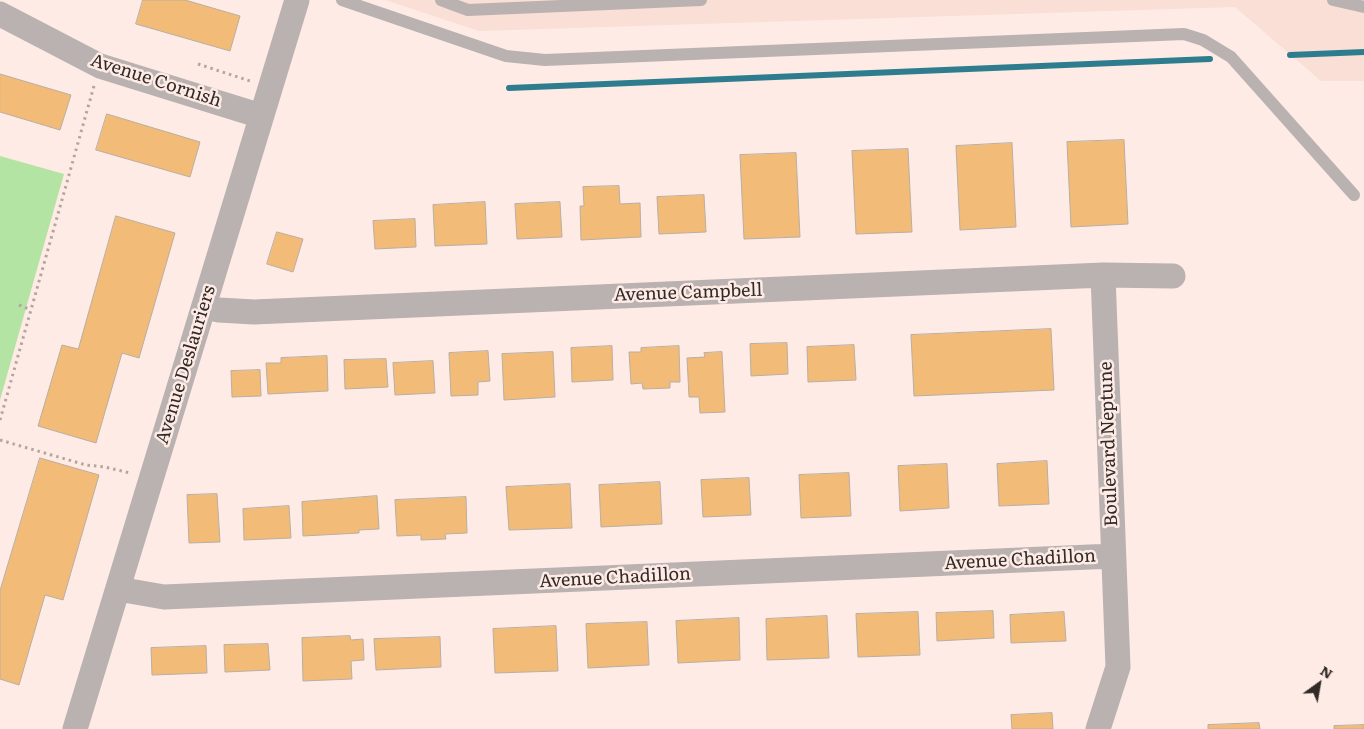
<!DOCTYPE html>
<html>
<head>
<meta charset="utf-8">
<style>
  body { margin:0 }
  #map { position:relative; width:1364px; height:729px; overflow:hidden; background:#feebe5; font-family:Literata,serif }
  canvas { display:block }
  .north { position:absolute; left:1294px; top:659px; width:50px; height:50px; -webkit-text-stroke:4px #feebe5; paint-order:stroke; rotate:32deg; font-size:14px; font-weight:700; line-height:20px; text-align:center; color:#312a27 }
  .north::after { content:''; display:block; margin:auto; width:18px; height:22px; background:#312a27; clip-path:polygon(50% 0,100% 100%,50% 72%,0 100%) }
</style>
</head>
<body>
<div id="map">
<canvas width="1364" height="729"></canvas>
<div class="north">N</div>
</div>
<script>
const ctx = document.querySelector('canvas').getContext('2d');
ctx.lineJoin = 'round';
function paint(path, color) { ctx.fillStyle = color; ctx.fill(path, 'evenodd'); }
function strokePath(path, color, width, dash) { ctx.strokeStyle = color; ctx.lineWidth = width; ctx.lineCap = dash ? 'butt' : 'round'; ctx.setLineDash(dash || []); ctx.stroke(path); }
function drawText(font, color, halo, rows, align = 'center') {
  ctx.font = font + ' Literata,serif'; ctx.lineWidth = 5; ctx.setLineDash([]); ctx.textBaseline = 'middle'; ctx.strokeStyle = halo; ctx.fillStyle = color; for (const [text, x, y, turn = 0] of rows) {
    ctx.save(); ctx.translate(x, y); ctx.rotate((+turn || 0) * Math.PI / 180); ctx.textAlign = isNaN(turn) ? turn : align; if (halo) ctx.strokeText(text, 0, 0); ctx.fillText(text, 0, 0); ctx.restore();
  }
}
paint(new Path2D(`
  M 385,0 L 1364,0 L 1364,81 L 1321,81 L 1235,7 L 479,31 Z`), '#f9dfd5');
paint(new Path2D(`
  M 0,156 L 64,174 L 0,400 Z`), '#b3e4a4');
strokePath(new Path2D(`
  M 1290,55 L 1364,52
  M 509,88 L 1210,59`), '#2e7d8f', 6);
const building = new Path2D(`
  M 143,0 L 185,0 L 240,16 L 230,51 L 136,24 Z
  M 0,74 L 71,95 L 60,130 L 0,112 Z
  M 107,114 L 200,142 L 190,177 L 96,150 Z
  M 1124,140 L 1128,224 L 1071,227 L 1067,142 Z
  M 1012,143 L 1016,227 L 960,230 L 956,146 Z
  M 908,149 L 912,232 L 856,234 L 852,151 Z
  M 796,153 L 800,237 L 744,239 L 740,155 Z
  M 619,186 L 620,204 L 640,203 L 641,237 L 581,240 L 580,206 L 584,206 L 583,187 Z
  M 704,195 L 706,232 L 659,234 L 657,197 Z
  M 485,202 L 487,244 L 435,246 L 433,205 Z
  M 560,202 L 562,237 L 517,239 L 515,204 Z
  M 116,216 L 175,233 L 139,358 L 122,353 L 96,443 L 38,426 L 62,345 L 78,349 Z
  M 415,219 L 416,247 L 375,249 L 373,221 Z
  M 277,232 L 303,239 L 293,272 L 267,264 Z
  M 1051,329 L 1054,390 L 914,396 L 911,335 Z
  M 787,343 L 788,374 L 751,376 L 750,344 Z
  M 854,345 L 856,380 L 808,382 L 807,347 Z
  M 612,346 L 613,380 L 572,382 L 571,348 Z
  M 679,346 L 680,382 L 670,382 L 670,388 L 643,389 L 642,383 L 631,384 L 629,352 L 641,352 L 641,348 Z
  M 488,351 L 490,381 L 478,382 L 478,395 L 451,396 L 449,353 Z
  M 553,352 L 555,397 L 504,400 L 502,354 Z
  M 722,352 L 725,412 L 700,413 L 699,397 L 689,397 L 687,358 L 705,357 L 704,353 Z
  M 327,356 L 328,391 L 268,394 L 266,363 L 281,363 L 281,358 Z
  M 386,359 L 388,387 L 345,389 L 344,360 Z
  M 433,361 L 435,393 L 395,395 L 393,363 Z
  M 260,370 L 261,396 L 232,397 L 231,371 Z
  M 40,458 L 99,475 L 63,600 L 45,595 L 19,685 L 0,679 L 0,591 Z
  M 1047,461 L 1049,504 L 999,506 L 997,464 Z
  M 947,464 L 949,508 L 900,511 L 898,466 Z
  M 849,473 L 851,516 L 801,518 L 799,475 Z
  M 749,478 L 751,515 L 703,517 L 701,480 Z
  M 660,482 L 662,524 L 601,527 L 599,485 Z
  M 570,484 L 572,528 L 509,530 L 506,487 Z
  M 217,494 L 220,542 L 189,543 L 187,495 Z
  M 377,496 L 379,529 L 359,530 L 359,533 L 303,536 L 302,502 Z
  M 466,497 L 467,533 L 445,534 L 446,539 L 421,540 L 421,535 L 397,536 L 395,500 Z
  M 289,506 L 291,538 L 244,540 L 243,509 Z
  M 993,611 L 994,638 L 937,641 L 936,613 Z
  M 918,612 L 920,655 L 858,657 L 856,614 Z
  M 1064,612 L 1066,641 L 1011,643 L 1010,615 Z
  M 827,616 L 829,658 L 767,660 L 766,619 Z
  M 739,618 L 740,660 L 678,663 L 676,621 Z
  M 647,622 L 649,665 L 588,668 L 586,624 Z
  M 556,626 L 558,671 L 495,673 L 493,629 Z
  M 350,636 L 351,640 L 363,639 L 364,660 L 351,661 L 352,679 L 303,681 L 302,638 Z
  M 440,637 L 441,667 L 376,670 L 374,639 Z
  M 268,644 L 270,670 L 225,672 L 224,645 Z
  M 206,646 L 207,673 L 152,675 L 151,648 Z
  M 1052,713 L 1053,729 L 1012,729 L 1011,715 Z
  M 1259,723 L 1260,729 L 1208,729 L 1208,725 Z
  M 1364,725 L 1364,729 L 1334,729 L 1334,726 Z`);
paint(building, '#f2bb78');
strokePath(building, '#b9aea2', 1);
strokePath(new Path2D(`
  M 198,64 L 250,81
  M 19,305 L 31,310
  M 0,420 L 94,86
  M 0,440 L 86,465 L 105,467 L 130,473`), '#b4a5a0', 3, [2.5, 4]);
strokePath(new Path2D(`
  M 342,0 L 506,56 L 545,60 L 1184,34 L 1203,40 L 1231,57 L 1354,195
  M 441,0 L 468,10 L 701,0
  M 1333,0 L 1364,7`), '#bab1b1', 12);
strokePath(new Path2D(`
  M 0,14 L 100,66 L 261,116
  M 204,307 L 219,310 L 254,312 L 1103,275 L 1173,276
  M 118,589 L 164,597 L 1113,556
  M 75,729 L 297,0
  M 1098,729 L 1118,667 L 1103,275`), '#bab1b1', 25);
drawText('18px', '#312a27', '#feebe5', [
  ["Avenue Cornish",156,81,18],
  ["Avenue Campbell",688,293,-2],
  ["Avenue Deslauriers",186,365,-73],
  ["Boulevard Neptune",1109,444,-92],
  ["Avenue Chadillon",1020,560,-3],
  ["Avenue Chadillon",615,578,-3]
]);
</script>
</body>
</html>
